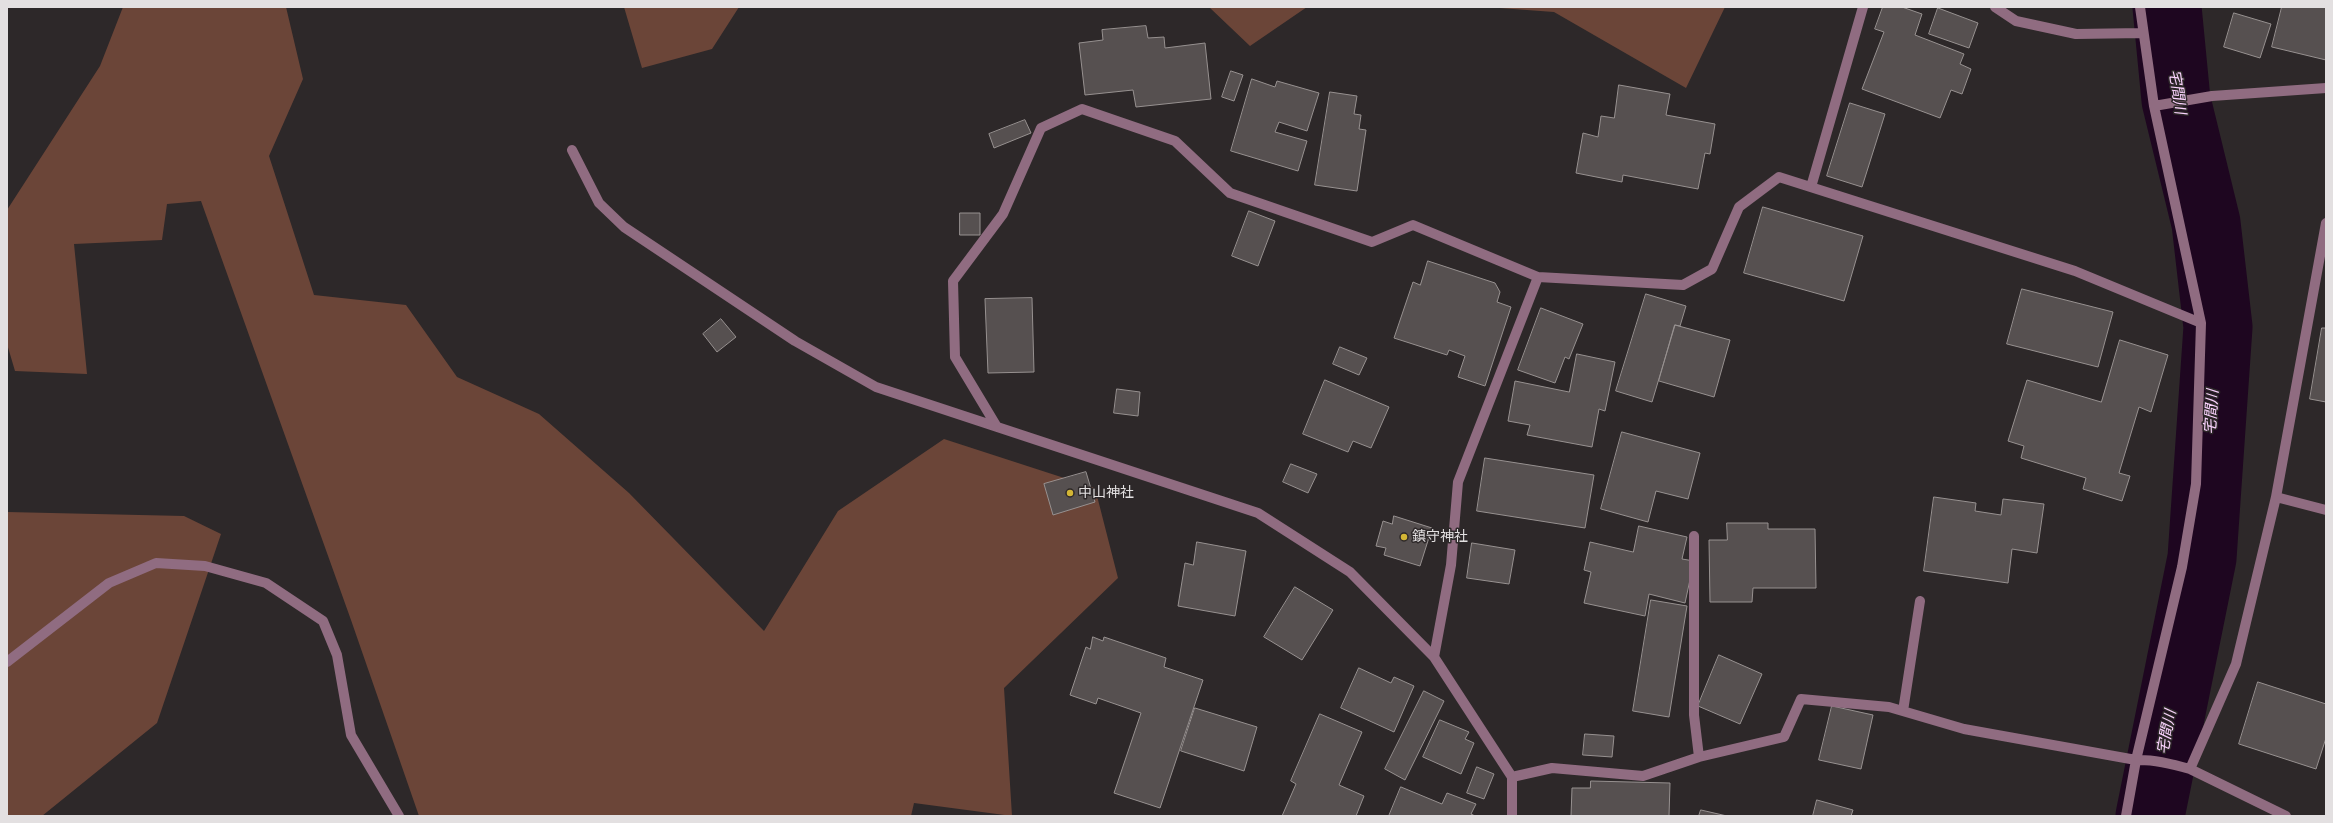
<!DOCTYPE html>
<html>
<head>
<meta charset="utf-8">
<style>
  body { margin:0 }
  #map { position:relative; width:2333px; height:823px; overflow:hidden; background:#2d2829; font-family:Rubik,sans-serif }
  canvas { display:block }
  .frame { position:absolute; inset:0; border:8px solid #e3e0e1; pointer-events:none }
</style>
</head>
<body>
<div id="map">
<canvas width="2333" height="823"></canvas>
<div class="frame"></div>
</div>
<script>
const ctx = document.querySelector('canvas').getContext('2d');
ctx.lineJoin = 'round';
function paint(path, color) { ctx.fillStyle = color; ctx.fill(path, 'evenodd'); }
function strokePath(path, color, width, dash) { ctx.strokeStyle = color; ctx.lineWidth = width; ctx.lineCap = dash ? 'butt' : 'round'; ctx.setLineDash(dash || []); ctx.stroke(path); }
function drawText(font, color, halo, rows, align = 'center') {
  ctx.font = font + ' Rubik,"Noto Sans JP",sans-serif'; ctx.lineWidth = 3; ctx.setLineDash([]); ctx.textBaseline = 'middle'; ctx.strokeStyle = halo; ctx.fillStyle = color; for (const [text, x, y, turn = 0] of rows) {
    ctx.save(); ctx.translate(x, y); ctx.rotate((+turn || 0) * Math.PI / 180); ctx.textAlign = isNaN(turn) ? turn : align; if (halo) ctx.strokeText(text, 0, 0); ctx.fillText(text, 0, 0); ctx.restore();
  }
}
paint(new Path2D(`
  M 123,7 L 286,7 L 303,79 L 269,156 L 314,295 L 406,305 L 457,377 L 539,414 L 629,493 L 764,631 L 838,511 L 944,439 L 1095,488 L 1118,578 L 1004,688 L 1012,816 L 914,803 L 911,816 L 419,816 L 351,620 L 201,201 L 167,204 L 162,240 L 74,244 L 87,374 L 15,371 L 7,344 L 7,210 L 100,66 Z
  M 624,7 L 739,7 L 712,49 L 642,68 Z
  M 1209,7 L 1307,7 L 1250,46 Z
  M 1486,7 L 1725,7 L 1686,88 L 1554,12 Z
  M 7,512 L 184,516 L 221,534 L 157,723 L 42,816 L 7,816 Z`), '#6b4538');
strokePath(new Path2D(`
  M 2150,816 L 2202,558 L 2218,327 L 2206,223 L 2176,100 L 2167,7`), '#1e0620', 69);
const building = new Path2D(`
  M 1883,7 L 1902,7 L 1922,14 L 1915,35 L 1964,54 L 1960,64 L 1971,69 L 1962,94 L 1951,90 L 1940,118 L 1862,89 L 1884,32 L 1875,29 Z
  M 2282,7 L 2326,7 L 2326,60 L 2272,47 Z
  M 1938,8 L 1978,23 L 1969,48 L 1929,34 Z
  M 2234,13 L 2271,24 L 2260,58 L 2224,47 Z
  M 1146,26 L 1148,38 L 1164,37 L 1165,48 L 1205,43 L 1211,99 L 1136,107 L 1133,90 L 1085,95 L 1079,43 L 1103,40 L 1102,30 Z
  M 1231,71 L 1243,75 L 1234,101 L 1222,97 Z
  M 1252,79 L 1275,87 L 1277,81 L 1319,93 L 1307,131 L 1279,122 L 1275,132 L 1307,141 L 1298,171 L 1231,151 Z
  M 1619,85 L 1670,94 L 1666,115 L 1715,124 L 1710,154 L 1705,153 L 1698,189 L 1623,175 L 1622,182 L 1576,173 L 1583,133 L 1598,137 L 1601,116 L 1614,118 Z
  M 1330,92 L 1357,96 L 1354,114 L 1361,115 L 1359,129 L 1366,130 L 1357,191 L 1315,185 Z
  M 1850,103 L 1885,114 L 1862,187 L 1827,176 Z
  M 1025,120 L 1031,133 L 994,148 L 989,134 Z
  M 1763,207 L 1863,236 L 1844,301 L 1744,273 Z
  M 1249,211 L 1275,221 L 1258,266 L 1232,256 Z
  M 960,213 L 980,213 L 980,235 L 960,235 Z
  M 1428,261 L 1495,283 L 1500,292 L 1497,302 L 1511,307 L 1485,386 L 1458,377 L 1465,356 L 1449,350 L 1447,355 L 1394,338 L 1413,282 L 1420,285 Z
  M 2022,289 L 2113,312 L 2098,367 L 2007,344 Z
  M 1646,294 L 1686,306 L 1680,326 L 1675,325 L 1652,402 L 1616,391 Z
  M 1032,298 L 1034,372 L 988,373 L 985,299 Z
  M 1541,308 L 1583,324 L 1569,359 L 1565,357 L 1555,383 L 1518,370 Z
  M 721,319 L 736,337 L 717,352 L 703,334 Z
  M 1675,325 L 1730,340 L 1714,397 L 1659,381 Z
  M 2322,328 L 2326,328 L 2326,402 L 2310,399 Z
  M 2120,340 L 2168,355 L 2151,412 L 2139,407 L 2119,473 L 2130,476 L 2122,501 L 2083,489 L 2086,478 L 2021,458 L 2024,446 L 2008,441 L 2027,380 L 2101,402 Z
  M 1340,347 L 1367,358 L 1359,375 L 1333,364 Z
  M 1577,354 L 1615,362 L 1605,411 L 1599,409 L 1592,447 L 1527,435 L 1530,425 L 1508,421 L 1515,381 L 1569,392 Z
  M 1325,380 L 1389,407 L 1371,448 L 1353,441 L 1348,452 L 1303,434 Z
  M 1117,389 L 1140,392 L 1138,416 L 1114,413 Z
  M 1622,432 L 1700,453 L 1688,499 L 1656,491 L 1648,522 L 1601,509 Z
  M 1485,458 L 1594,475 L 1585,528 L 1477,511 Z
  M 1291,464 L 1317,474 L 1308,493 L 1283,482 Z
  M 1086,472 L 1095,502 L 1053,515 L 1044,484 Z
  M 1934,497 L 1976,503 L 1975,511 L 2001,515 L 2003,499 L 2044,504 L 2037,553 L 2012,549 L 2008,583 L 1924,571 Z
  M 1394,516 L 1432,528 L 1420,566 L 1384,555 L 1386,548 L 1376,546 L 1383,521 L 1392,524 Z
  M 1727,523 L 1768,523 L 1768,529 L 1815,529 L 1816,588 L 1753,588 L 1752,602 L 1710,602 L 1709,540 L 1727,540 Z
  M 1639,526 L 1687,537 L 1682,559 L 1694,561 L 1685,603 L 1649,594 L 1645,616 L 1584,603 L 1591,572 L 1584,570 L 1590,542 L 1633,552 Z
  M 1197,542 L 1246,551 L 1235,616 L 1178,606 L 1185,563 L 1193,565 Z
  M 1472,543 L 1515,550 L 1509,584 L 1467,578 Z
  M 1295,587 L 1333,610 L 1302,660 L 1264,637 Z
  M 1651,600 L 1687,606 L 1669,717 L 1633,711 Z
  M 1093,637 L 1103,641 L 1104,637 L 1166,658 L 1164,667 L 1203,680 L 1160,808 L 1114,793 L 1141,713 L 1098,698 L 1096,704 L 1070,695 L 1086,647 L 1090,649 Z
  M 1719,655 L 1762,674 L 1740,724 L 1698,706 Z
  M 1359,668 L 1391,683 L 1394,677 L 1414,686 L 1394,732 L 1341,708 Z
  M 2258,682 L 2326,704 L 2326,738 L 2316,769 L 2239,744 Z
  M 1424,691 L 1444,701 L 1405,780 L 1385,769 Z
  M 1832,706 L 1873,715 L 1861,769 L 1819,760 Z
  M 1195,708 L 1257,727 L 1244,771 L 1181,751 Z
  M 1320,714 L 1362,732 L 1339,785 L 1364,796 L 1356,816 L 1282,816 L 1296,784 L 1291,781 Z
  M 1440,720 L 1469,732 L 1465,739 L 1474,743 L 1461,774 L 1423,757 Z
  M 1585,734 L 1614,736 L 1612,757 L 1583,755 Z
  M 1477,767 L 1494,774 L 1484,799 L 1467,793 Z
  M 1591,781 L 1670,783 L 1669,816 L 1571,816 L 1572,788 L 1590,788 Z
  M 1401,787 L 1442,804 L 1447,793 L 1476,804 L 1471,814 L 1475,816 L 1389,816 Z
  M 1817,800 L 1853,810 L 1851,816 L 1813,816 Z
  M 1701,810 L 1727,816 L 1699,816 Z`);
paint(building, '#565050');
strokePath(building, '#979190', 1);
strokePath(new Path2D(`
  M 1995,7 L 2016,21 L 2076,34 L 2142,33
  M 2154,106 L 2212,96 L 2326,88
  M 572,150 L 599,203 L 624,227 L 795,341 L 876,387 L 1258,513 L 1350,572 L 1434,657 L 1512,777 L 1512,816
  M 1811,187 L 1863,7
  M 997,427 L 955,357 L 953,281 L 1003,214 L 1041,128 L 1082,109 L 1175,141 L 1230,193 L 1372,242 L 1413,225 L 1538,277 L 1683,285 L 1712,269 L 1739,207 L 1779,177 L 2075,271 L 2201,323
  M 2276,497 L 2326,510
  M 1694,536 L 1694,715 L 1699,757
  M 1434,657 L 1451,565 L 1458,482 L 1538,277
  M 7,662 L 109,583 L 156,563 L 205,566 L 266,583 L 323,621 L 337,655 L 351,735 L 399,816
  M 1903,711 L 1920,601
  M 2190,769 L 2236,664 L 2276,497 L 2326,223
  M 1512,777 L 1552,768 L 1643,776 L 1699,757 L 1784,737 L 1801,699 L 1889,707 L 1964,729 L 2136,760 C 2154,759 2173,764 2190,769 L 2286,816
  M 2126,816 L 2136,760 L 2182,567 L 2196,484 L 2201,323 L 2154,106 L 2140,7`), '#906c81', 10);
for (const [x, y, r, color] of [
  [1070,493,4,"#d3b635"],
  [1404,537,4,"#d3b635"]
]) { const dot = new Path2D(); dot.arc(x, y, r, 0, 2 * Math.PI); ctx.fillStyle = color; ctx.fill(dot); strokePath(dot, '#2d2829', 1.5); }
drawText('14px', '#e3e0e1', '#2d2829', [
  ["中山神社",1078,493],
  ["鎮守神社",1412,537]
], 'left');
drawText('italic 15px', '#fcd4ff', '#2d2829', [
  ["宅間川",2177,92,82],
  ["宅間川",2212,412,-86],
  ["宅間川",2167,732,-79]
]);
</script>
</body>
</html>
